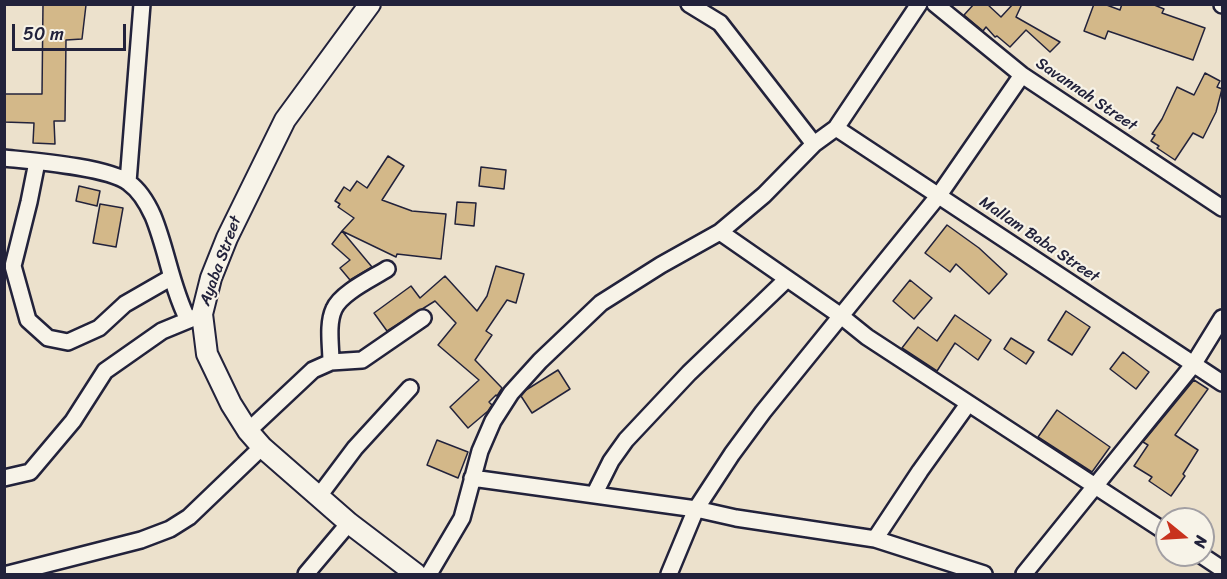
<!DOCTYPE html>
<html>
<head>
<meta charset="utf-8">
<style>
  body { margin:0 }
  #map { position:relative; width:1227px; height:579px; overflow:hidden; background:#ece1cc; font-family:Sriracha,sans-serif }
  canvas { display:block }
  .frame { position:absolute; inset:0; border:6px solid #22223b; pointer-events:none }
  .north { position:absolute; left:1155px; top:507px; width:60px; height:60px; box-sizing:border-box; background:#f7f3e8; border:2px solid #a29fa3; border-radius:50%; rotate:108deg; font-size:16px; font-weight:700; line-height:24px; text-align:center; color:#22223b }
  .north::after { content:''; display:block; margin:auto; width:21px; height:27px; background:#c8321e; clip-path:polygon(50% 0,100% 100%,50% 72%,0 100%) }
  .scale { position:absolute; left:12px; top:24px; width:114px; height:27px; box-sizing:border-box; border:3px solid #22223b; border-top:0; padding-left:8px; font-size:18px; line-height:21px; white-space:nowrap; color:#22223b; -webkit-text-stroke:4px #f7f3e8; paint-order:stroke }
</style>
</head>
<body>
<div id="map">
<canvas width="1227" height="579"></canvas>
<div class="frame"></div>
<div class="north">N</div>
<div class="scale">50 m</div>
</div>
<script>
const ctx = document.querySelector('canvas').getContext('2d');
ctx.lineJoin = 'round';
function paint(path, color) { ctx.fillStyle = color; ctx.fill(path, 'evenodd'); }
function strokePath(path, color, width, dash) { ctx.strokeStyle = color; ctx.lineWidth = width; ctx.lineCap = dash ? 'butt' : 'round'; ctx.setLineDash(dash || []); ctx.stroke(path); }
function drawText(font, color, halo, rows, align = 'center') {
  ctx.font = font + ' Sriracha,sans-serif'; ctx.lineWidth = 4.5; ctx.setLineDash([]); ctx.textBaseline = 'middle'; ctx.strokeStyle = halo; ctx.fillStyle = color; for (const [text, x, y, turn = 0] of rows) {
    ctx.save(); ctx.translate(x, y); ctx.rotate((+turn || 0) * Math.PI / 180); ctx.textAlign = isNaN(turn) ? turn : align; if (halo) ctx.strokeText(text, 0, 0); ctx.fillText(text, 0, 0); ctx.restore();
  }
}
const building = new Path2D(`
  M 43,4 L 86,5 L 82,39 L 66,40 L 65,121 L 54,121 L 55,144 L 33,143 L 34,123 L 4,122 L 4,94 L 42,94 Z
  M 974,4 L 987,4 L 1001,17 L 1013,4 L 1022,4 L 1016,17 L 1060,42 L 1050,52 L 1026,30 L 1010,47 L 997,36 L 995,37 L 986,27 L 983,31 L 964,15 Z
  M 1094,4 L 1104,4 L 1120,10 L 1122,4 L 1152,4 L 1164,9 L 1162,13 L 1205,28 L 1193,60 L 1108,31 L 1105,39 L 1084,31 Z
  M 1205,73 L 1220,81 L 1217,87 L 1222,89 L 1216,112 L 1203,138 L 1193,133 L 1175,160 L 1157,148 L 1159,146 L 1151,141 L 1155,135 L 1152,134 L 1162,119 L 1177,87 L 1194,95 Z
  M 388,156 L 404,166 L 382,200 L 412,211 L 446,214 L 441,259 L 397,254 L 396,257 L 342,231 L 354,218 L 338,207 L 340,204 L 335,201 L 344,187 L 350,191 L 357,181 L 367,188 Z
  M 481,167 L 506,170 L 504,189 L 479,186 Z
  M 79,186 L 100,191 L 97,206 L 76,201 Z
  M 457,202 L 476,203 L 474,226 L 455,224 Z
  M 100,204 L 123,208 L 116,247 L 93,243 Z
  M 947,225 L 979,248 L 1007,274 L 989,294 L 956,264 L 950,272 L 925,253 Z
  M 342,231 L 372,267 L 350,280 L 340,268 L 350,260 L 332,244 Z
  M 496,266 L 524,274 L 516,303 L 507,300 L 486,331 L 492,335 L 475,360 L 502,388 L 497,396 L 496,395 L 489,402 L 492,405 L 488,411 L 468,428 L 450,407 L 479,380 L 438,345 L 456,323 L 435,301 L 387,331 L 374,313 L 411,286 L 420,298 L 445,276 L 477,311 L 487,296 Z
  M 910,280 L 932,298 L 914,319 L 893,301 Z
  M 1066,311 L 1090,327 L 1072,355 L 1048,340 Z
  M 955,315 L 991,340 L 978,360 L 955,343 L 937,371 L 902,348 L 918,327 L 937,341 Z
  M 1011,338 L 1034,352 L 1026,364 L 1004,349 Z
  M 1123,352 L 1149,372 L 1136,389 L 1110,369 Z
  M 558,370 L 570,389 L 532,413 L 521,396 L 526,390 Z
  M 1194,380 L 1208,389 L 1175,435 L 1198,450 L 1183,474 L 1185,476 L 1171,496 L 1149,481 L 1152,477 L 1134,466 L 1148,445 L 1143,442 Z
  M 1057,410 L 1110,447 L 1092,472 L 1038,437 Z
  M 437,440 L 468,452 L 458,478 L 427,465 Z`);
paint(building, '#d3b889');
strokePath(building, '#22223b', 1.5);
const minor = new Path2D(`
  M 689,4 L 720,23 L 814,144
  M 935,4 L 1022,75 L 1222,208
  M 1222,4 L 1222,5
  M 836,128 L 1222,383
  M 4,158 C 32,161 109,167 129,183 C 139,190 148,205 153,216 C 167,250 171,286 188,320
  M 37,162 L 29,202 L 13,266 L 28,320 L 48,338 L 68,342 L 99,328 L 125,304 L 172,277
  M 128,182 L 142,4
  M 720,232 L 841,316 L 867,337 L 1167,533
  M 331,362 C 331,346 327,324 334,309 C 341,293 371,279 387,269
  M 248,431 L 313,370 L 331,362 L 362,360 L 423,318
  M 4,478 L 30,472 L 73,421 L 105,371 L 162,331 L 196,317
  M 472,478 L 696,509 L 736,518 L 875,539 L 984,574
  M 594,495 L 611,461 L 626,440 L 689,373 L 787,279
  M 319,496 L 355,448 L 410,388
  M 875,539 L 920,471 L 968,404
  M 1201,555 L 1222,569
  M 8,574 L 141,540 L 170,529 L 189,517 L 262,447
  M 306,574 L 349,523
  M 429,574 L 462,518 L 480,451 L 493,421 L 511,393 L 540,361 L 601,303 L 661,265 L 720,232 L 764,195 L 814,144 L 836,128 L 919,4
  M 669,574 L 696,509 L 732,454 L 763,412 L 939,195 L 1022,75
  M 1024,574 L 1193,365 L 1222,318`);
const major = new Path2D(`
  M 370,4 L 285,120 L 227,238 L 211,278 L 202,314 L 207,354 L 231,404 L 248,431 L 262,447 L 349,523 L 416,574`);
strokePath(minor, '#22223b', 20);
strokePath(major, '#22223b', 24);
strokePath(minor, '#f7f3e8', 15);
strokePath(major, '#f7f3e8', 20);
drawText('16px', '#22223b', '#f7f3e8', [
  ["Savannah Street",1086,95,34],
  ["Mallam Baba Street",1039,240,34],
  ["Ayaba Street",221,261,-70]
]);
</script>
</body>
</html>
